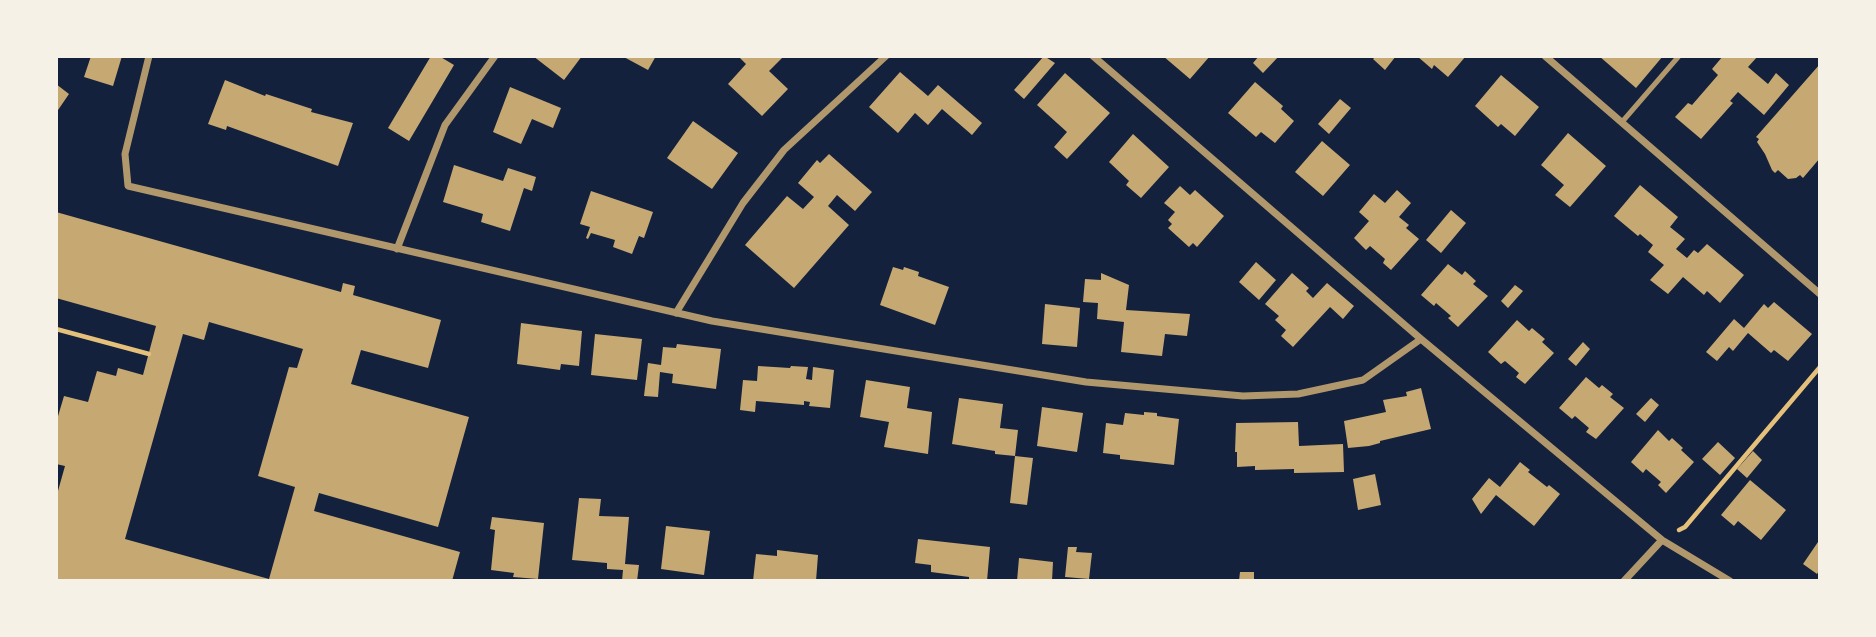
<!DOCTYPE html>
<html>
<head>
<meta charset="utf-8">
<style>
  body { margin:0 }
  #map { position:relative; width:1876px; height:637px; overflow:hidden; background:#14213d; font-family:"DM Sans",sans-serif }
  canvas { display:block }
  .frame { position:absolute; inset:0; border:58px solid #f6f1e7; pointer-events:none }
</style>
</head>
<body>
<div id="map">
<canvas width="1876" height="637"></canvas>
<div class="frame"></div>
</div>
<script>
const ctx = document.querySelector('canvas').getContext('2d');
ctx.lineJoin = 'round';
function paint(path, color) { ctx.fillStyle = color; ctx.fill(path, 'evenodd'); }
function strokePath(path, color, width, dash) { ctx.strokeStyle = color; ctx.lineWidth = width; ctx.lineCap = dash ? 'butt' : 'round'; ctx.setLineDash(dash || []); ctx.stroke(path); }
paint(new Path2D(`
  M 91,56 L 122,56 L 113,86 L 84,77 Z
  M 431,56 L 439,56 L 454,65 L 409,141 L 388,128 Z
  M 533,56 L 582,56 L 564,80 Z
  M 622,56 L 656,56 L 648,70 Z
  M 743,56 L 784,56 L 769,71 L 788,89 L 762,116 L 728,84 L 746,64 L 740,58 Z
  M 1044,56 L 1055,63 L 1024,99 L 1014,90 Z
  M 1163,56 L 1210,56 L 1190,79 Z
  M 1259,56 L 1279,56 L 1263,73 L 1253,63 Z
  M 1376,56 L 1396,56 L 1385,70 L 1373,59 Z
  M 1417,56 L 1466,56 L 1448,77 L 1434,65 L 1432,69 Z
  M 1599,56 L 1663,56 L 1636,88 Z
  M 1723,56 L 1758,56 L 1748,67 L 1768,84 L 1776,73 L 1789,85 L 1764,115 L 1738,92 L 1730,101 L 1733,103 L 1701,139 L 1675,117 L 1688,103 L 1692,105 L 1718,75 L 1712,69 Z
  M 1820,64 L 1820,158 L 1803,178 L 1800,175 L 1796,178 L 1788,179 L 1778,170 L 1775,173 L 1772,170 L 1765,154 L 1757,142 L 1759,139 L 1756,137 Z
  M 900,72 L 928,96 L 938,85 L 982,123 L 972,135 L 942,109 L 928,125 L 915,113 L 898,133 L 869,107 Z
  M 1065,73 L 1110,113 L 1067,159 L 1054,147 L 1067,132 L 1037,105 Z
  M 1501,75 L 1539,107 L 1515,136 L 1501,124 L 1498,127 L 1475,106 Z
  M 225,80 L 265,96 L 266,94 L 312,109 L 311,112 L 353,123 L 338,166 L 227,126 L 226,130 L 208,124 Z
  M 1255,82 L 1283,106 L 1281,109 L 1294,121 L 1275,143 L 1261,132 L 1256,137 L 1228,113 Z
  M 56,84 L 69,94 L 56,113 Z
  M 510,87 L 561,108 L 553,128 L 532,119 L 521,144 L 493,132 Z
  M 1340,99 L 1351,108 L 1329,134 L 1318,124 Z
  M 693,121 L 738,153 L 712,189 L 667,158 Z
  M 1568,133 L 1606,166 L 1570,207 L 1555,195 L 1564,185 L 1541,165 Z
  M 1133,134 L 1169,167 L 1141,198 L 1126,185 L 1129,181 L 1109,162 Z
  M 1322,141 L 1350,165 L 1323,196 L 1295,172 Z
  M 829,154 L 872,192 L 855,211 L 837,195 L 828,206 L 849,225 L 794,288 L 745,245 L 787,196 L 803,209 L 814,197 L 798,183 L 817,160 L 820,163 Z
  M 454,165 L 503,181 L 508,168 L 536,177 L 532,191 L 524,188 L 510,231 L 481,222 L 483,214 L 443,202 Z
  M 1640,185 L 1678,217 L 1670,227 L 1685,239 L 1676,249 L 1687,258 L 1694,250 L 1698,253 L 1707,244 L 1744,275 L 1720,303 L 1707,291 L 1704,295 L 1683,277 L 1668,294 L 1650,280 L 1664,265 L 1648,252 L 1653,245 L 1640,234 L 1638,236 L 1614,216 Z
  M 1180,186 L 1190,195 L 1195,190 L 1224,216 L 1197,247 L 1193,243 L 1189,247 L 1168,228 L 1172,224 L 1168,220 L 1175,212 L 1164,203 Z
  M 1397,190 L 1411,203 L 1399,217 L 1409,225 L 1406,228 L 1419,239 L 1391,270 L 1383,263 L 1385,259 L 1370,246 L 1366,250 L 1354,238 L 1369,221 L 1359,212 L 1374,194 L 1385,203 Z
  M 591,191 L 653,212 L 644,238 L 639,236 L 632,254 L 613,247 L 615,240 L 591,233 L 588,239 L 586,238 L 590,227 L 580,224 Z
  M 1451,210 L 1466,223 L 1441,253 L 1426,240 Z
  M 56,212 L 341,292 L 343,283 L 355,286 L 353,295 L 441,320 L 428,368 L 361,350 L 351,384 L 469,417 L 438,527 L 319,493 L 314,511 L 460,552 L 452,581 L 56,581 L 56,498 L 65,466 L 56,464 L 56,423 L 64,396 L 88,402 L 97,371 L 116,376 L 118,368 L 143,375 L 156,326 L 56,298 ZM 209,322 L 303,349 L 297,368 L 289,367 L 258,476 L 295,487 L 269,579 L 125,539 L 183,334 L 204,340 Z
  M 1256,262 L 1276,280 L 1259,300 L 1239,282 Z
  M 1448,264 L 1462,275 L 1465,271 L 1476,281 L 1473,284 L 1488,296 L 1458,327 L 1448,318 L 1451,316 L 1436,303 L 1434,306 L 1421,295 Z
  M 893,267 L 903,270 L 904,267 L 919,272 L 918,276 L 949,287 L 935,325 L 880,305 Z
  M 1101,273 L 1129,285 L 1126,310 L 1190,314 L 1187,336 L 1165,334 L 1162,356 L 1121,352 L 1124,322 L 1097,319 L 1098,303 L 1083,302 L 1085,279 L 1101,280 Z
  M 1292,273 L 1309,288 L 1306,291 L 1313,298 L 1327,283 L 1354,306 L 1343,319 L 1330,307 L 1293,347 L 1281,336 L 1286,330 L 1275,320 L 1279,316 L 1265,304 Z
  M 1515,285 L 1523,291 L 1508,308 L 1501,301 Z
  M 1774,302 L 1812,334 L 1788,361 L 1774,350 L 1771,353 L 1748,333 L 1733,351 L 1729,347 L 1717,361 L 1706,352 L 1734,319 L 1744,328 L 1764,304 L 1768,308 Z
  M 1045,304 L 1080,308 L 1077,347 L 1042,344 Z
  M 1517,320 L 1529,331 L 1532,328 L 1545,339 L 1542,342 L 1554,353 L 1525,384 L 1516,377 L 1519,373 L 1505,361 L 1501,364 L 1488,352 Z
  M 521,323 L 582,331 L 579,366 L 561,364 L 560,370 L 517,364 Z
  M 595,334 L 642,339 L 637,380 L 591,375 Z
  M 1583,342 L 1590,349 L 1576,366 L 1568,359 Z
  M 677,344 L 721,349 L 716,389 L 672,383 L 673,374 L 660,372 L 658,397 L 644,396 L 648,363 L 661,365 L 663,347 L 676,348 Z
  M 758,366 L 790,368 L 791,366 L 808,367 L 806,379 L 812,380 L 813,367 L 834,370 L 830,408 L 809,406 L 810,402 L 804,401 L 804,405 L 756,401 L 755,412 L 740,410 L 743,380 L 757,381 Z
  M 1586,377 L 1599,388 L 1602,385 L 1613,394 L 1610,397 L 1624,408 L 1596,439 L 1586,432 L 1589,428 L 1575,416 L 1572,419 L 1559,408 Z
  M 866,380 L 910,387 L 907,408 L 932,412 L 928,454 L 884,447 L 889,422 L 860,417 Z
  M 1421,388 L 1431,429 L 1380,441 L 1380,443 L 1369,446 L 1348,448 L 1344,421 L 1386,412 L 1383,400 L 1407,396 L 1406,392 Z
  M 959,398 L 1003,404 L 1000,428 L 1018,430 L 1015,456 L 995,454 L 995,451 L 952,444 Z
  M 1651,398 L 1659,405 L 1645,422 L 1636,414 Z
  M 1042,407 L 1083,413 L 1077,452 L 1037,446 Z
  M 1144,412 L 1157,413 L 1157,416 L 1179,419 L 1174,465 L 1120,459 L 1120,455 L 1103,453 L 1106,423 L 1123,425 L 1125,413 L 1144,415 Z
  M 1298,422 L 1299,446 L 1343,444 L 1344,472 L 1294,473 L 1294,469 L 1255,470 L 1255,466 L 1237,467 L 1237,452 L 1235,452 L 1236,423 Z
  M 1658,430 L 1669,441 L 1672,438 L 1683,448 L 1681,450 L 1694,462 L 1666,493 L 1658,485 L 1661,482 L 1646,469 L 1643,473 L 1631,462 Z
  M 1718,442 L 1735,458 L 1720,475 L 1702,459 Z
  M 1753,451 L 1762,460 L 1747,478 L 1737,469 Z
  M 1015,456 L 1033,458 L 1027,505 L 1010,503 Z
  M 1520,462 L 1530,470 L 1528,472 L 1547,487 L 1549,485 L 1560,494 L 1534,526 L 1496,495 L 1481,514 L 1472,499 L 1489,478 L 1500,487 Z
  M 1375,474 L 1381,505 L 1358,510 L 1353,479 Z
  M 1750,480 L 1786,510 L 1761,540 L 1738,521 L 1734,526 L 1721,515 Z
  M 579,498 L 601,499 L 599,516 L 629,517 L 625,564 L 639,565 L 637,581 L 622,581 L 623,570 L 607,569 L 607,563 L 572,560 Z
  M 492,517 L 544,523 L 538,579 L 513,577 L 514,573 L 491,570 L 495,530 L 490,529 Z
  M 666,526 L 710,531 L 704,575 L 661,569 Z
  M 918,539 L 990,547 L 987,581 L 969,581 L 969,577 L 931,572 L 931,565 L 915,563 Z
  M 1818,542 L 1820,543 L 1820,569 L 1817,574 L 1803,564 Z
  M 1068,547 L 1077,547 L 1076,552 L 1092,553 L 1089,579 L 1065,577 Z
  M 777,550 L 818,555 L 816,581 L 753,581 L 756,554 L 777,556 Z
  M 1019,558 L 1053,562 L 1052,581 L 1017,581 Z
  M 1240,572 L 1254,572 L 1254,581 L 1239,581 Z`), '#c6a872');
strokePath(new Path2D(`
  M 56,329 L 149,354
  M 1679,530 L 1685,527 L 1820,367`), '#e5c07b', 4.5);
strokePath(new Path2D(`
  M 1622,122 L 1679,56`), '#b1986c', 5);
strokePath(new Path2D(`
  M 149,56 L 125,154 L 128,186 L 712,321 L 1086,382 L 1243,396 L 1298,394 L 1363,380 L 1421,339
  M 1093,56 L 1421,339 L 1662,540 L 1730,581
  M 1545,56 L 1820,294
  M 397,249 L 445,125 L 495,56
  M 676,313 L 743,203 L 784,150 L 886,56
  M 1624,581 L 1662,540`), '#b1986c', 7);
</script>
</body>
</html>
